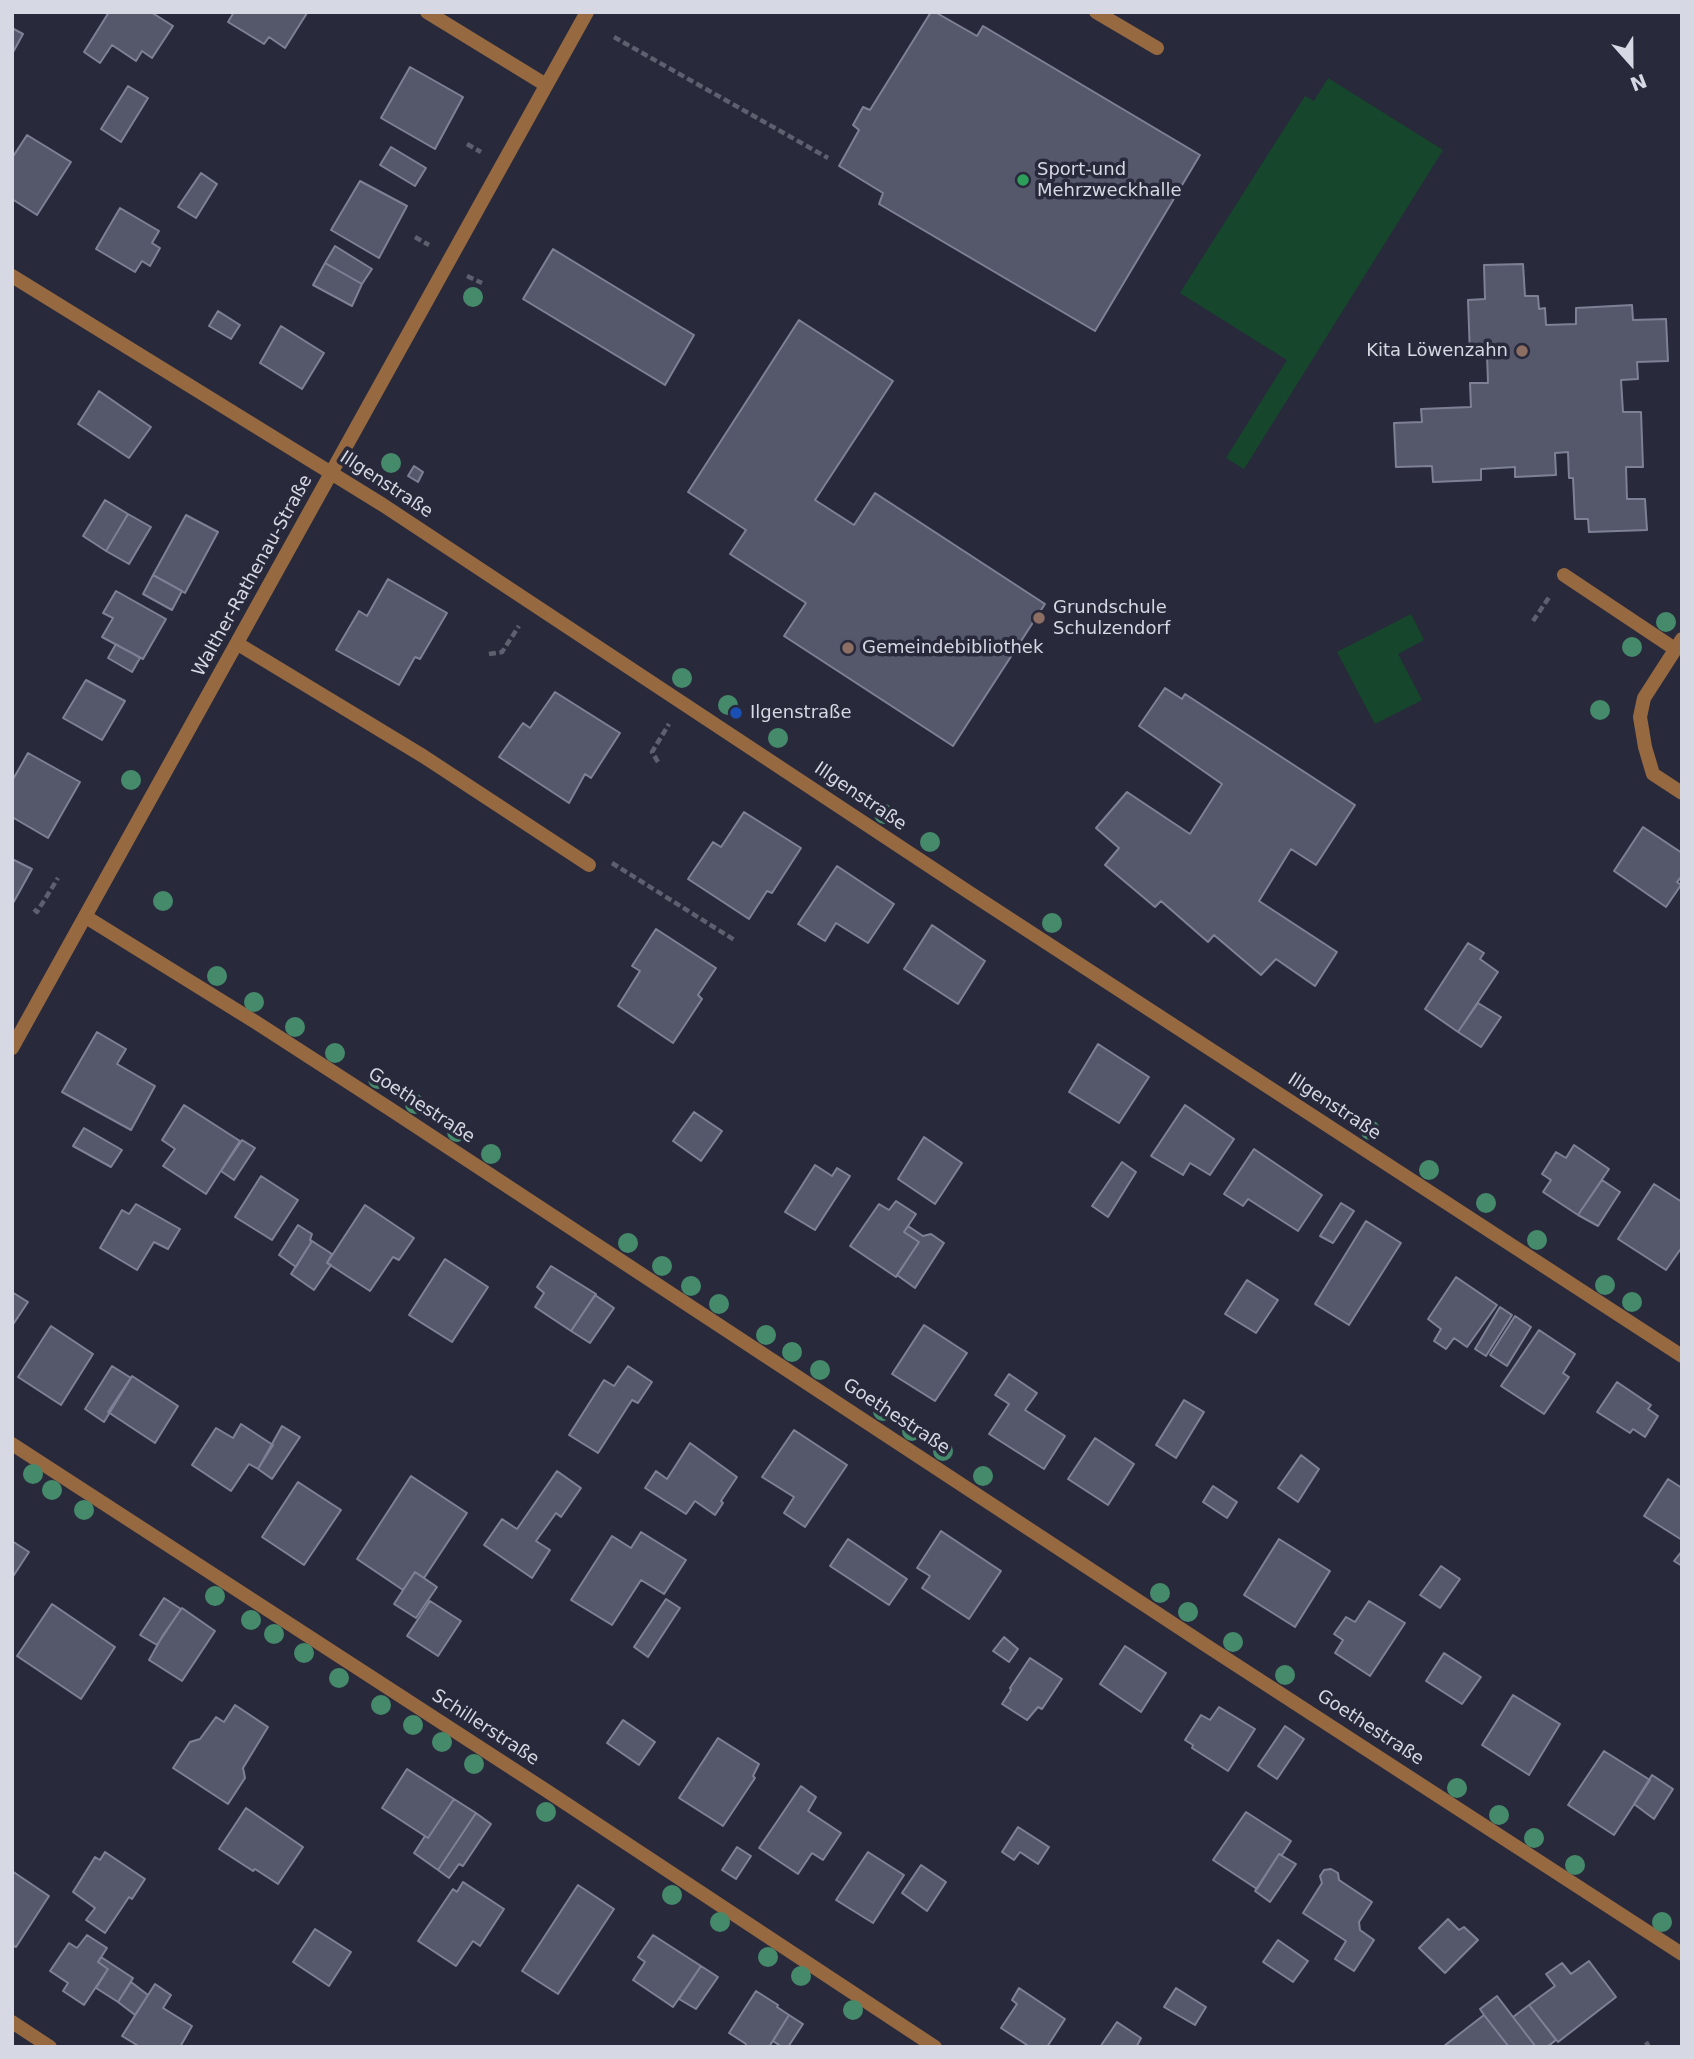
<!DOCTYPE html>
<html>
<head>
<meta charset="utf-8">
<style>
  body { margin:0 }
  #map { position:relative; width:1694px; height:2059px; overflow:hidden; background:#28293b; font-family:"DejaVu Sans",sans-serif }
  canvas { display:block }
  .frame { position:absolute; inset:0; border:14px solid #d6d8e3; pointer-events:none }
  .north { position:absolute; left:1596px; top:28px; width:70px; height:70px; -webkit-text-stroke:5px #28293b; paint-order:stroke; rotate:159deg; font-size:19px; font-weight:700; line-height:28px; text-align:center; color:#d6d8e3 }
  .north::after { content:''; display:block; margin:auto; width:24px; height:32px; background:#d6d8e3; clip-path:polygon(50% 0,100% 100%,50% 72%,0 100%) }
</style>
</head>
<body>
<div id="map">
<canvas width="1694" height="2059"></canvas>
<div class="frame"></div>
<div class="north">N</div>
</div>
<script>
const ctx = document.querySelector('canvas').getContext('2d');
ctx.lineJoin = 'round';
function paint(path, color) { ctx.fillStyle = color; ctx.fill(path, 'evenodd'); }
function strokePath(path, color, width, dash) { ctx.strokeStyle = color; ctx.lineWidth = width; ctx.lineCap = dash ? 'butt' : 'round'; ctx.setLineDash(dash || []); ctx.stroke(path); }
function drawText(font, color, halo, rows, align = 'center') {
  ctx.font = font + ' "DejaVu Sans",sans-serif'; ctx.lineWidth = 7; ctx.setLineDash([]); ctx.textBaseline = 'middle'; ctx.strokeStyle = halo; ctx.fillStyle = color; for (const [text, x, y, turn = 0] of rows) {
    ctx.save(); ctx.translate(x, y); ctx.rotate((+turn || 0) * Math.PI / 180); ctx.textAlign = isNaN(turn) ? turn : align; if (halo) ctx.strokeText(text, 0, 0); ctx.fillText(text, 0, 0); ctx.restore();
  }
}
paint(new Path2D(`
  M 1328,78 L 1443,150 L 1244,469 L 1226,458 L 1287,360 L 1180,293 L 1305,96 L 1314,101 Z
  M 1411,614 L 1424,640 L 1398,654 L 1422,700 L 1375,724 L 1337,652 Z`), '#16472c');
const building = new Path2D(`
  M 109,12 L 151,12 L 173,26 L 152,58 L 142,51 L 136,61 L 112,45 L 100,63 L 84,52 Z
  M 234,12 L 305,12 L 307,13 L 285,48 L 269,37 L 264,44 L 228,22 Z
  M 931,12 L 935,12 L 977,36 L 983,26 L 1200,155 L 1095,331 L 879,204 L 883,193 L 839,166 L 859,130 L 853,125 L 863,107 L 870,110 Z
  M 12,28 L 23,34 L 12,54 Z
  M 410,67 L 463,97 L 435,149 L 381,118 Z
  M 128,86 L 148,98 L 121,142 L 101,129 Z
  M 27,135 L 71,162 L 37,215 L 12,199 L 12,158 Z
  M 391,147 L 426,168 L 415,186 L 380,165 Z
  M 201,173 L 217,184 L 196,218 L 178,207 Z
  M 360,181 L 407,206 L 379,258 L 331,230 Z
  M 120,208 L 159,231 L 152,243 L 160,248 L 150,266 L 142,261 L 135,272 L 96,249 Z
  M 335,246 L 372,269 L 362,284 L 325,263 Z
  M 553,249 L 694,335 L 665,385 L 523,299 Z
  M 325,263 L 362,284 L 352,306 L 313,285 Z
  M 1523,264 L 1525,296 L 1538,296 L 1539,309 L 1545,308 L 1546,325 L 1576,324 L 1576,308 L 1632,305 L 1633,320 L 1666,319 L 1668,361 L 1637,362 L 1638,379 L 1621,380 L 1623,412 L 1641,412 L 1643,467 L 1626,467 L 1627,499 L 1645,499 L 1647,530 L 1589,532 L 1588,519 L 1575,519 L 1573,478 L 1569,478 L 1568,452 L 1555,453 L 1556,475 L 1515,477 L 1515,467 L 1481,469 L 1481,480 L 1433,482 L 1432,466 L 1396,467 L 1394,423 L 1422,422 L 1421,409 L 1471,407 L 1470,383 L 1488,383 L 1487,354 L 1470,355 L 1468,300 L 1485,299 L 1484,265 Z
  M 218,311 L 240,325 L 231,339 L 209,326 Z
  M 799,320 L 893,381 L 815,500 L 854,525 L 875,493 L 1045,604 L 953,746 L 784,636 L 806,603 L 730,554 L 746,530 L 688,492 Z
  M 281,326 L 324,353 L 302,389 L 260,363 Z
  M 99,391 L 151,427 L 129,458 L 78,424 Z
  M 414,466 L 423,472 L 418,482 L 408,476 Z
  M 105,500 L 128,514 L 106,551 L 83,536 Z
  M 128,514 L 151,527 L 129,564 L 106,551 Z
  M 186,515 L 218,532 L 185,593 L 153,575 Z
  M 153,575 L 182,591 L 172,610 L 143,594 Z
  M 388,579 L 447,613 L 420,659 L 415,657 L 399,685 L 336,650 L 359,611 L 367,616 Z
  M 116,591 L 166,619 L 143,659 L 102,637 L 113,618 L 103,613 Z
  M 116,644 L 140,658 L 132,672 L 108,658 Z
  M 86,680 L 125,701 L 102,740 L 63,718 Z
  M 1165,688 L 1182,699 L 1185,694 L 1355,805 L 1316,865 L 1291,849 L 1259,901 L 1337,952 L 1315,986 L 1276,959 L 1261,975 L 1214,935 L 1208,942 L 1161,901 L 1155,907 L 1105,865 L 1119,848 L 1096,828 L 1127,792 L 1190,834 L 1222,784 L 1139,726 Z
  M 555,692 L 620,733 L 591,778 L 585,774 L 569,803 L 499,757 L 523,723 L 530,728 Z
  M 28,753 L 80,782 L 48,838 L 12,817 L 12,781 Z
  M 744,812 L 801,848 L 772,893 L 767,891 L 749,919 L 688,879 L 713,842 L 721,847 Z
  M 1643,827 L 1682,853 L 1682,876 L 1677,882 L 1681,885 L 1666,907 L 1614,871 Z
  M 12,859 L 32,869 L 12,905 Z
  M 837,866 L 894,904 L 868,943 L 836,923 L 825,941 L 798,924 Z
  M 932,925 L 985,961 L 958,1004 L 904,969 Z
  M 656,929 L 716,968 L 698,995 L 702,999 L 673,1043 L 618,1006 L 640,971 L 632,966 Z
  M 1468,943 L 1484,953 L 1480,959 L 1498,972 L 1458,1032 L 1425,1009 Z
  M 1478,1003 L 1501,1017 L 1481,1047 L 1458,1032 Z
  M 97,1032 L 126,1049 L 117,1064 L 155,1086 L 131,1130 L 62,1092 Z
  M 1098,1044 L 1149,1077 L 1119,1123 L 1069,1092 Z
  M 184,1105 L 240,1141 L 206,1194 L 163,1166 L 175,1149 L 162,1140 Z
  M 1185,1105 L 1234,1139 L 1210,1175 L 1190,1163 L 1183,1175 L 1151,1156 Z
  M 694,1112 L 722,1131 L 701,1161 L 673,1141 Z
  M 84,1128 L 122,1150 L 111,1167 L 73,1146 Z
  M 924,1137 L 962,1163 L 935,1204 L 898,1179 Z
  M 242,1140 L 255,1148 L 234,1180 L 221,1171 Z
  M 1574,1145 L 1609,1169 L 1578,1215 L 1543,1192 L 1551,1180 L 1542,1174 L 1556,1152 L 1566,1158 Z
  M 1254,1149 L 1322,1195 L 1298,1231 L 1248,1199 L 1243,1206 L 1224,1194 Z
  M 1122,1162 L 1136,1172 L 1108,1217 L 1092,1206 Z
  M 815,1165 L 832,1176 L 837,1168 L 850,1176 L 815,1230 L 785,1212 Z
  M 261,1176 L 298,1200 L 272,1240 L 235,1217 Z
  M 1602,1180 L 1620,1192 L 1598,1226 L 1578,1215 Z
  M 1654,1184 L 1682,1202 L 1682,1247 L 1666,1270 L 1618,1239 Z
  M 896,1201 L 916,1214 L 904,1232 L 919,1242 L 896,1277 L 850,1246 L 879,1204 L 889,1210 Z
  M 1341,1203 L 1354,1211 L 1333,1243 L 1320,1236 Z
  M 136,1204 L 180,1229 L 168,1249 L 154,1242 L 137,1270 L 100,1248 L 122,1210 L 129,1214 Z
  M 365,1205 L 414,1238 L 399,1260 L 393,1257 L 370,1291 L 327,1263 Z
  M 1366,1221 L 1401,1243 L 1349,1325 L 1315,1304 Z
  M 298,1225 L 312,1234 L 310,1240 L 312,1241 L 296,1267 L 279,1255 Z
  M 908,1226 L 923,1236 L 931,1234 L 944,1243 L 915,1288 L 897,1275 L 919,1242 L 904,1232 Z
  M 312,1241 L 332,1254 L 327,1263 L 331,1265 L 314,1290 L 291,1274 Z
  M 445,1259 L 488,1287 L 452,1342 L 409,1315 Z
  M 551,1266 L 596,1294 L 571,1331 L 535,1307 L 544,1293 L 537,1287 Z
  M 1456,1277 L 1497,1305 L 1467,1347 L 1454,1338 L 1446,1349 L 1434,1341 L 1441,1329 L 1428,1319 Z
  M 1247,1280 L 1278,1300 L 1256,1333 L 1225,1314 Z
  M 12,1292 L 28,1302 L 12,1326 Z
  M 595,1295 L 614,1308 L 590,1343 L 571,1331 Z
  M 1500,1307 L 1512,1315 L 1486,1356 L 1475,1349 Z
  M 1515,1316 L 1531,1327 L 1507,1366 L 1490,1355 Z
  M 924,1325 L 967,1353 L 935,1401 L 892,1374 Z
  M 51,1326 L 93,1354 L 61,1405 L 18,1377 Z
  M 1539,1330 L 1575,1354 L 1563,1373 L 1569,1377 L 1544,1414 L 1501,1386 Z
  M 112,1366 L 131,1378 L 104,1422 L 85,1409 Z
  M 628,1366 L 652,1382 L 638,1403 L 632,1400 L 598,1453 L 569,1435 L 604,1380 L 614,1386 Z
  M 1009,1374 L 1037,1393 L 1025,1410 L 1065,1436 L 1044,1469 L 989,1434 L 1009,1404 L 995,1395 Z
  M 132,1376 L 178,1406 L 155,1443 L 108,1412 Z
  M 1617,1382 L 1651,1405 L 1648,1409 L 1658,1416 L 1645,1437 L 1633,1429 L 1630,1433 L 1597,1412 Z
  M 1184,1400 L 1204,1412 L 1176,1458 L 1156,1445 Z
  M 241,1424 L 273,1445 L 258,1469 L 249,1464 L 231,1491 L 192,1465 L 216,1428 L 233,1438 Z
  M 282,1426 L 300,1437 L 272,1479 L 258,1469 Z
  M 794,1430 L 847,1465 L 805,1527 L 784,1513 L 794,1497 L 762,1477 Z
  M 1095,1438 L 1134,1464 L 1108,1505 L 1068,1479 Z
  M 690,1443 L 737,1477 L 721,1501 L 723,1503 L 715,1515 L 695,1501 L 686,1514 L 645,1488 L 656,1471 L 667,1479 Z
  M 1301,1455 L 1319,1469 L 1298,1502 L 1278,1488 Z
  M 557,1471 L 581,1488 L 561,1517 L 556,1513 L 536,1541 L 550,1550 L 532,1578 L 484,1545 L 502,1519 L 517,1529 Z
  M 411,1476 L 467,1513 L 424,1578 L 415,1572 L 403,1590 L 357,1559 Z
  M 1668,1479 L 1682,1488 L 1682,1540 L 1644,1516 Z
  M 298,1482 L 341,1510 L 304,1565 L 262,1537 Z
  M 1213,1486 L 1237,1502 L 1227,1518 L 1203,1502 Z
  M 941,1531 L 1001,1571 L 969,1619 L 922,1588 L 930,1576 L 917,1568 Z
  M 641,1532 L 686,1560 L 664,1594 L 641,1580 L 612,1625 L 571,1600 L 612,1536 L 631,1548 Z
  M 848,1539 L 907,1579 L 889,1605 L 830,1566 Z
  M 1279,1539 L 1330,1571 L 1295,1627 L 1244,1595 Z
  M 12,1541 L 29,1552 L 12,1578 Z
  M 1682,1551 L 1682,1566 L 1674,1561 Z
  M 1441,1566 L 1460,1579 L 1440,1608 L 1420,1595 Z
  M 415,1572 L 437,1587 L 416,1618 L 394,1604 Z
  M 164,1598 L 181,1609 L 157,1645 L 140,1635 Z
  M 666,1599 L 680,1608 L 648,1657 L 634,1647 Z
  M 430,1601 L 461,1621 L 438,1656 L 407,1636 Z
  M 1369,1601 L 1405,1623 L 1370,1676 L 1335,1653 L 1343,1640 L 1334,1634 L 1346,1617 L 1355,1622 Z
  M 52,1604 L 115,1647 L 81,1699 L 17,1656 Z
  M 182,1608 L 215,1631 L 182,1681 L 149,1660 L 163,1635 Z
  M 1004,1637 L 1018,1649 L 1009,1662 L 993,1651 Z
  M 1125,1646 L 1166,1673 L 1141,1712 L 1100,1684 Z
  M 1444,1653 L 1481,1677 L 1462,1704 L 1426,1681 Z
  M 1030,1658 L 1062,1679 L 1042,1709 L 1038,1707 L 1027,1720 L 1002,1704 L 1011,1690 L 1010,1688 Z
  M 1513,1695 L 1560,1724 L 1529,1775 L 1482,1745 Z
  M 235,1705 L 268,1727 L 243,1768 L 245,1778 L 228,1804 L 173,1768 L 190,1742 L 200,1739 L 216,1717 L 224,1722 Z
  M 1219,1707 L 1255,1729 L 1228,1771 L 1192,1748 L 1193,1745 L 1185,1740 L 1201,1715 L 1210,1720 Z
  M 623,1720 L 655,1742 L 639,1765 L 607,1743 Z
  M 1285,1726 L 1304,1739 L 1277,1779 L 1258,1766 Z
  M 718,1738 L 759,1764 L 753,1776 L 755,1778 L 723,1826 L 679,1798 Z
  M 1604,1751 L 1650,1780 L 1614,1835 L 1568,1805 Z
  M 407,1769 L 454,1799 L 428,1838 L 382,1808 Z
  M 1652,1775 L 1673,1789 L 1654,1819 L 1634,1804 Z
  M 801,1786 L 816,1797 L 808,1811 L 841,1833 L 823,1860 L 812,1853 L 798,1874 L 759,1848 Z
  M 454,1799 L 476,1813 L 438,1870 L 414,1853 L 425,1836 L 428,1838 Z
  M 246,1808 L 303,1847 L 278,1884 L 255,1869 L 253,1871 L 219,1849 Z
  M 1246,1812 L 1291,1841 L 1282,1855 L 1279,1854 L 1257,1889 L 1213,1860 Z
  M 476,1813 L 491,1824 L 463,1866 L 459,1864 L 449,1878 L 438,1870 Z
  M 1018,1827 L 1049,1847 L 1038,1864 L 1020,1852 L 1014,1860 L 1002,1852 Z
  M 737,1847 L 751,1856 L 736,1879 L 722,1870 Z
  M 105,1852 L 145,1879 L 132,1899 L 129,1897 L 105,1933 L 86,1920 L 95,1908 L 73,1892 L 95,1857 L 100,1860 Z
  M 868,1852 L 904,1875 L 873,1923 L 836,1900 Z
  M 1279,1854 L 1296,1864 L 1270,1902 L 1255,1891 Z
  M 921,1865 L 946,1882 L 927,1911 L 902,1893 Z
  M 1331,1869 L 1338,1873 L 1339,1880 L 1372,1902 L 1359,1922 L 1360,1930 L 1374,1940 L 1354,1971 L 1335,1959 L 1346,1941 L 1303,1913 L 1322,1883 L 1320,1876 L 1324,1870 Z
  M 12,1871 L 49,1896 L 16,1947 L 12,1945 Z
  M 463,1882 L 504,1909 L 480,1946 L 473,1941 L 456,1966 L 418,1941 L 453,1889 L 457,1892 Z
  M 578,1885 L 614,1909 L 558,1994 L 522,1971 Z
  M 1448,1919 L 1459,1930 L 1464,1927 L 1478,1940 L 1445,1973 L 1419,1948 Z
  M 315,1929 L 351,1952 L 329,1986 L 293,1962 Z
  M 87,1935 L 107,1948 L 98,1962 L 108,1969 L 84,2005 L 63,1991 L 68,1983 L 50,1971 L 69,1943 L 77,1948 Z
  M 653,1935 L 701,1966 L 673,2007 L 633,1980 L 645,1962 L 638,1957 Z
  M 1278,1940 L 1308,1961 L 1293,1982 L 1263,1962 Z
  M 101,1957 L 133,1978 L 118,2002 L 96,1988 L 108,1969 L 98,1962 Z
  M 1589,1961 L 1616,1997 L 1558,2042 L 1529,2005 L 1555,1986 L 1546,1974 L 1562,1963 L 1571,1974 Z
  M 701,1966 L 718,1977 L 696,2009 L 679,1999 Z
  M 131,1982 L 148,1995 L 135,2015 L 118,2002 Z
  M 155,1984 L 171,1995 L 163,2008 L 192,2026 L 180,2047 L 140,2047 L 122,2036 Z
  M 1019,1988 L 1065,2019 L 1047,2047 L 1030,2047 L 1001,2028 L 1017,2004 L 1012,2000 Z
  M 1176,1988 L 1206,2007 L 1195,2025 L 1164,2007 Z
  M 756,1991 L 778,2005 L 777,2007 L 789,2015 L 769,2047 L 745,2047 L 746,2044 L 729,2033 Z
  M 1497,1996 L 1513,2017 L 1536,2047 L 1509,2047 L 1484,2015 L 1480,2009 Z
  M 1529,2005 L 1556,2040 L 1547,2047 L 1536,2047 L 1513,2017 Z
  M 789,2015 L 803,2024 L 788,2047 L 782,2047 L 773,2041 Z
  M 1484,2015 L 1509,2047 L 1444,2047 L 1444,2046 Z
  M 1117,2022 L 1141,2038 L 1137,2046 L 1138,2047 L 1100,2047 Z`);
paint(building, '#55586b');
strokePath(building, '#7e8195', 2);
strokePath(new Path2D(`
  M 614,37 L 828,158
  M 467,144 L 481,152
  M 415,237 L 429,245
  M 467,276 L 482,283
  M 1533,621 L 1550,596
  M 489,654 L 502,652 L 519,626
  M 658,762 L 652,752 L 669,724
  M 612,863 L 736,941
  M 34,909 L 37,912 L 58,878
  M 1646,2042 L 1649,2047`), '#5e5f6f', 4.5, [7, 3.5]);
strokePath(new Path2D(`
  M 1096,12 L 1157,48
  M 1564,575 L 1675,649
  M 238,644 L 423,756 L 589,865`), '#966940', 14);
strokePath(new Path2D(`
  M 427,12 L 546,85
  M 12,276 L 383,505 L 970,893 L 1682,1356
  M 1682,639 L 1644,698 L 1640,717 L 1645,747 L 1653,774 L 1682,793
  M 86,917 L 257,1023 L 390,1109 L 1207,1646 L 1682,1954
  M 12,1048 L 587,12
  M 12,1444 L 547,1791 L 935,2047
  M 12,2022 L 50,2047`), '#966940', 14);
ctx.fillStyle = '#468a6c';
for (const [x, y] of [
  [473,297],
  [391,463],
  [1666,622],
  [1632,647],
  [682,678],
  [728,705],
  [1600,710],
  [778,738],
  [131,780],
  [833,780],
  [884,814],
  [930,842],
  [163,901],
  [1052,923],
  [217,976],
  [254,1002],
  [295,1027],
  [335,1053],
  [378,1079],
  [415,1104],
  [1370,1130],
  [457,1132],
  [491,1154],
  [1429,1170],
  [1486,1203],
  [1537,1240],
  [628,1243],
  [662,1266],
  [1605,1285],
  [691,1286],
  [1632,1302],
  [719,1304],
  [766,1335],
  [792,1352],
  [820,1370],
  [883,1411],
  [912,1431],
  [943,1451],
  [33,1474],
  [983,1476],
  [52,1490],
  [84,1510],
  [1160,1593],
  [215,1596],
  [1188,1612],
  [251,1620],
  [274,1634],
  [1233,1642],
  [304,1653],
  [1285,1675],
  [339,1678],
  [381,1705],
  [413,1725],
  [442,1742],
  [474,1764],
  [1457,1788],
  [546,1812],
  [1499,1815],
  [1534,1838],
  [1575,1865],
  [672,1895],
  [720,1922],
  [1662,1922],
  [768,1957],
  [801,1976],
  [853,2010]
]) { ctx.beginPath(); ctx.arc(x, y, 10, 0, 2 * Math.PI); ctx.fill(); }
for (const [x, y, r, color] of [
  [1023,180,7,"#2e9e5b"],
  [1522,351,7,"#8d6e63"],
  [1039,618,7,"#8d6e63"],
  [848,648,7,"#8d6e63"],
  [736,713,7,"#1a4fb4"]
]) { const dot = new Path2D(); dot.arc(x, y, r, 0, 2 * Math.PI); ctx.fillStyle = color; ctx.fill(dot); strokePath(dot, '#28293b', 2.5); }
drawText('18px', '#d6d8e3', '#28293b', [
  ["Sport-und",1037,170],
  ["Mehrzweckhalle",1037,191],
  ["Kita Löwenzahn",1508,351,"right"],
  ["Grundschule",1053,608],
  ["Schulzendorf",1053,629],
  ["Gemeindebibliothek",862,648],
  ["Ilgenstraße",750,713]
], 'left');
drawText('18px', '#d6d8e3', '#28293b', [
  ["Illgenstraße",386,485,33],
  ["Walther-Rathenau-Straße",253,576,-61],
  ["Illgenstraße",860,797,34],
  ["Goethestraße",421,1106,33],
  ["Illgenstraße",1334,1107,33],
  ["Goethestraße",896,1417,33],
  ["Schillerstraße",485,1728,33],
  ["Goethestraße",1370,1728,33]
]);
</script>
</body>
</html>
